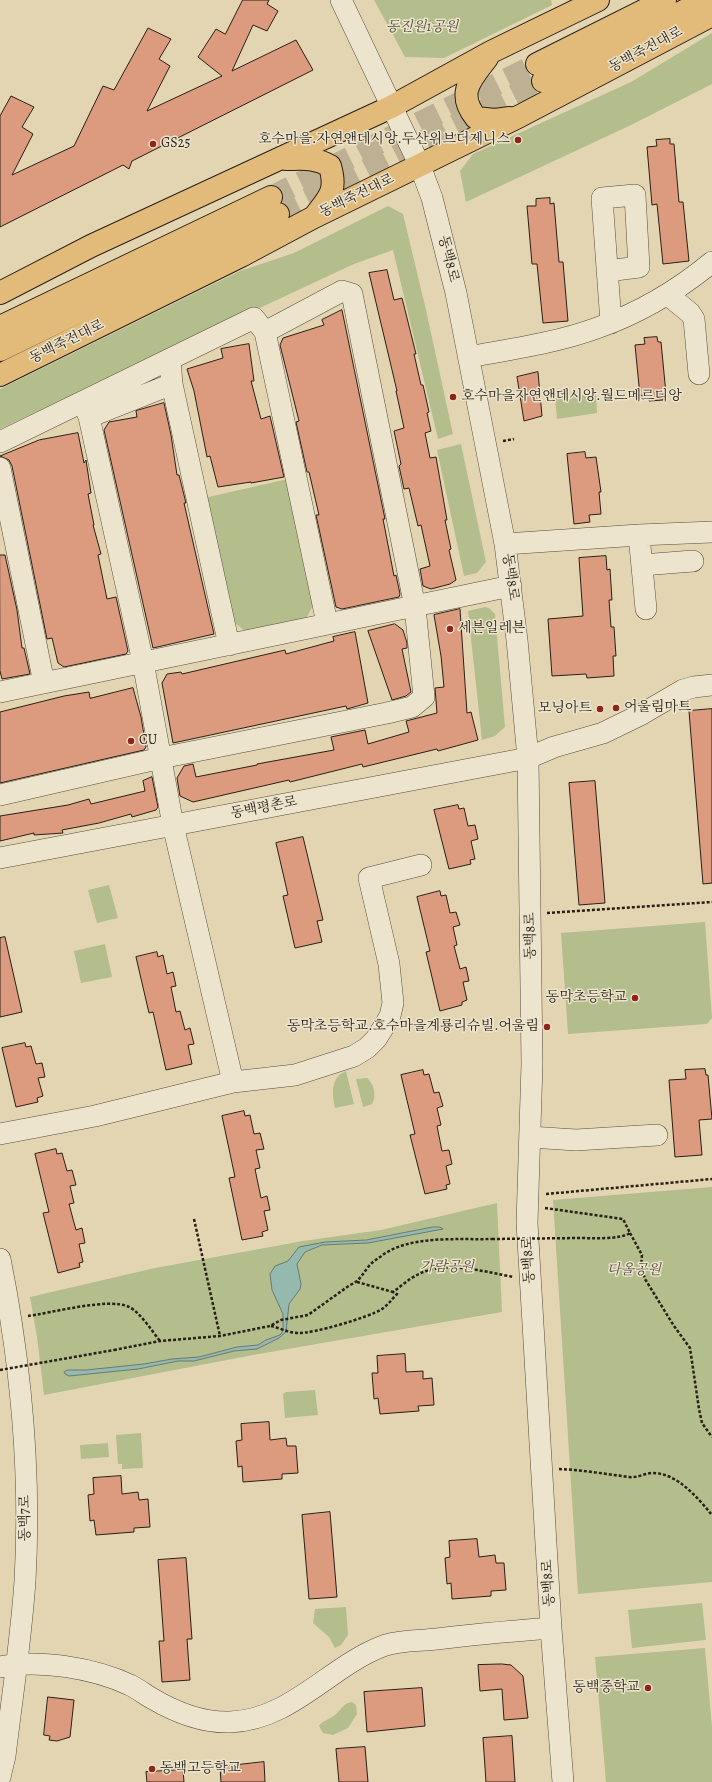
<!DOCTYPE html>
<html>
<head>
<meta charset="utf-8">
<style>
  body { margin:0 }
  canvas { display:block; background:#e4d5b2 }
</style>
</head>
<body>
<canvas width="712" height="1782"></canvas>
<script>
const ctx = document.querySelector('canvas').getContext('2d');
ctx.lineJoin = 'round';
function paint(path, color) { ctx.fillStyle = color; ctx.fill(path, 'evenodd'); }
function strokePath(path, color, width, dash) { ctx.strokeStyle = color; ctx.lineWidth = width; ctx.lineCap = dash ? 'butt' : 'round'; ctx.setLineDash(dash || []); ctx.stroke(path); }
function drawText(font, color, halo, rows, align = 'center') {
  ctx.font = font + ' Alegreya,"Noto Serif KR",serif'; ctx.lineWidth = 3; ctx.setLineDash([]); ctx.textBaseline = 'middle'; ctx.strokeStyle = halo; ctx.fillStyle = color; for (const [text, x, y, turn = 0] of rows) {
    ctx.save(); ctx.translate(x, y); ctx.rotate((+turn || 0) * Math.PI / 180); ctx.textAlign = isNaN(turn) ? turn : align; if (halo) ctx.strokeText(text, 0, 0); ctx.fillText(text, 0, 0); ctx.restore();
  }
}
paint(new Path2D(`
  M 374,0 L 551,0 L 552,5 L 444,58 L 405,57 Z
  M 712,33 L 712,84 L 629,126 L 466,202 L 460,171 L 473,154 L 631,82 Z
  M 388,206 L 403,214 L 426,310 L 453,434 L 438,439 L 393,250 L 354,264 L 0,429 L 0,389 L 240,271 L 294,253 Z
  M 596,394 L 597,413 L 557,419 L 555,398 Z
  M 461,444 L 486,562 L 477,573 L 464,576 L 437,450 Z
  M 288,479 L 314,603 L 306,619 L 245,631 L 231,620 L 204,498 Z
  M 485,607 L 489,608 L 495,614 L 505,727 L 495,736 L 482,740 L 468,611 Z
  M 109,885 L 118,918 L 97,923 L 88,890 Z
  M 705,922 L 712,1018 L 707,1024 L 568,1034 L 561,933 Z
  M 105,944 L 112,977 L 81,983 L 74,951 Z
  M 346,1071 L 354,1104 L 335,1108 C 332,1094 330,1078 346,1071 Z
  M 367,1078 C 374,1084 377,1095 372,1104 L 363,1107 L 356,1079 Z
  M 712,1187 L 712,1582 L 578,1594 L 553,1200 Z
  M 497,1203 L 502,1312 L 253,1355 L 44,1395 L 37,1337 L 30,1297 L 155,1268 L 303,1241 L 381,1230 Z
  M 315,1390 L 318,1415 L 285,1418 L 283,1394 L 286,1392 Z
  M 141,1433 L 143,1468 L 122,1469 L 122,1464 L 118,1464 L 116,1435 Z
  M 108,1443 L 109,1457 L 81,1459 L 80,1445 Z
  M 702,1603 L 706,1640 L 632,1648 L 628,1610 Z
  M 346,1607 L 348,1635 L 341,1645 L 335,1648 L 329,1637 L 313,1623 L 315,1609 Z
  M 705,1648 L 712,1727 L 712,1782 L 606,1782 L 595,1657 Z
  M 352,1702 L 356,1705 L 357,1714 L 348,1728 L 333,1735 L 323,1733 L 319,1726 C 323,1720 329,1720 335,1715 C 341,1710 343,1703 352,1702 Z`), '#b4bd8c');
const water = new Path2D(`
  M 433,1227 L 440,1227 L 443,1229 L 368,1243 L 322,1245 L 305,1252 L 297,1264 L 301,1284 L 300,1289 L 289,1304 L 286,1332 L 279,1338 L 257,1349 L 234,1351 L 194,1361 L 178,1361 L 138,1369 L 69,1376 L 65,1374 L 64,1372 L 67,1370 L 86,1370 L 144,1364 L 172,1359 L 199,1357 L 237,1347 L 258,1345 L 266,1340 L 280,1335 L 283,1331 L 283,1314 L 272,1290 L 270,1274 L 275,1266 L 288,1261 L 299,1247 L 325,1242 L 366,1240 Z`);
paint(water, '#95b8af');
strokePath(water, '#697b72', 1);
const building = new Path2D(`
  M 243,0 L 269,0 L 267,4 L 278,11 L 267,31 L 253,25 L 232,71 L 296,40 L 313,70 L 132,161 L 129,169 L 123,165 L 0,227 L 0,116 L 11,96 L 34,107 L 22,127 L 33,134 L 12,175 L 74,146 L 103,86 L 114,90 L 148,28 L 171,39 L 159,59 L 170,66 L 147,111 L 222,76 L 198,57 L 216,29 L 225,34 Z
  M 670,139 L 670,144 L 674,144 L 679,202 L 683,202 L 689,261 L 663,264 L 657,204 L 652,205 L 647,147 L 657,146 L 656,140 Z
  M 550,198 L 550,204 L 554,203 L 559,262 L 563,262 L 568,321 L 543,323 L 537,264 L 532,264 L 527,206 L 536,206 L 536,199 Z
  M 387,270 L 394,300 L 402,298 L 416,354 L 414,354 L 421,385 L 423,385 L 429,412 L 427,413 L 431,431 L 425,433 L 430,458 L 436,457 L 447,520 L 445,520 L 451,549 L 449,550 L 456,580 L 450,584 L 431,589 L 423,586 L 420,569 L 430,566 L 421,525 L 418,526 L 409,488 L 404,489 L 399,466 L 401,464 L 394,431 L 404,428 L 396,391 L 397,391 L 369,273 Z
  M 342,310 L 385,519 L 383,519 L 394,576 L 396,575 L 400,594 L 399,597 L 342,609 L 336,607 L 316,515 L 319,515 L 309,472 L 307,472 L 296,422 L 299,421 L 280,345 L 283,338 L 324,325 L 322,320 Z
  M 657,337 L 658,342 L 661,342 L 666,394 L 663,394 L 663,400 L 649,401 L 649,395 L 640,396 L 635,345 L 645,344 L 644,338 Z
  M 249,344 L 254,381 L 251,381 L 261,419 L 270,416 L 284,477 L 251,483 L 251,482 L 218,487 L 210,456 L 207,457 L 194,391 L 187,369 L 223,358 L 221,349 Z
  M 538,372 L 542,416 L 524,421 L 517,377 Z
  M 164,403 L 171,435 L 177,475 L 179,475 L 186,503 L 184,503 L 214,634 L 153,648 L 104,430 L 109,422 L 137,417 L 136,411 Z
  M 78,433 L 84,463 L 86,460 L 91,493 L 88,494 L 94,525 L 93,525 L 101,554 L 98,555 L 107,599 L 116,597 L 128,651 L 126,654 L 64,667 L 58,663 L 52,638 L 47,639 L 12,466 L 9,460 L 0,456 L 39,440 Z
  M 585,452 L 586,458 L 596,457 L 601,492 L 599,492 L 601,514 L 589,515 L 590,522 L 574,524 L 567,454 Z
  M 0,555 L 5,555 L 17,610 L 22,648 L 24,648 L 30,674 L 2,679 L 0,671 Z
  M 606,556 L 607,570 L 610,569 L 612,600 L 609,600 L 611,627 L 614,627 L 616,656 L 613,656 L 614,676 L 587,678 L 586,674 L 552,676 L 548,619 L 583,616 L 579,558 Z
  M 460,609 L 467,713 L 471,712 L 478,740 L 438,751 L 437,749 L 363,767 L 362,764 L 290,782 L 289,780 L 193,802 L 180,796 L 177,778 L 184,766 L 193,764 L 196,777 L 257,765 L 257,764 L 334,750 L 331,737 L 365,730 L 368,744 L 409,732 L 406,721 L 437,713 L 435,688 L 444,687 L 441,656 L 434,615 Z
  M 395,624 L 403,630 L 407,643 L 407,648 L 402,649 L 411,692 L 406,696 L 392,700 L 368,631 Z
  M 355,632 L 368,703 L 347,709 L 346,706 L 173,743 L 162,683 L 167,674 L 181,672 L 182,674 L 285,650 L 286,654 L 334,641 L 333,637 Z
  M 133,688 L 141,717 L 146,747 L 144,750 L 0,783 L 0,712 L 64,696 L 89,692 L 90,698 Z
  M 712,709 L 712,883 L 703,884 L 689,711 Z
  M 152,777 L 158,807 L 156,810 L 132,817 L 131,814 L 99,823 L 62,830 L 63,833 L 34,835 L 34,833 L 0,841 L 0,816 L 68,805 L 89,799 L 91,804 L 145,791 L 143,781 Z
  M 595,781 L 605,903 L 579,905 L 569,783 Z
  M 458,805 L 459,809 L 464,808 L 468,826 L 475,825 L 478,839 L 471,841 L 475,859 L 470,860 L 471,864 L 449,869 L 434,810 Z
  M 303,837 L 323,920 L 317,921 L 322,942 L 295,948 L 283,896 L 288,895 L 276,843 Z
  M 440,891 L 441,896 L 446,895 L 450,913 L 456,912 L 460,925 L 453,927 L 457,945 L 454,946 L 460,969 L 466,967 L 469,981 L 463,982 L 467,1000 L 462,1002 L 462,1005 L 440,1011 L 426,952 L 430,951 L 417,897 Z
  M 5,937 L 22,1012 L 0,1017 L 0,938 Z
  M 157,952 L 158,957 L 163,955 L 167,974 L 173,972 L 176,986 L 171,987 L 176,1012 L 180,1011 L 185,1030 L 190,1028 L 194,1044 L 188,1045 L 192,1064 L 166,1070 L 153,1012 L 149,1013 L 136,957 Z
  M 25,1043 L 26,1047 L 31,1046 L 36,1064 L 42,1063 L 45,1077 L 38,1078 L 43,1096 L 37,1098 L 38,1102 L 16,1107 L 2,1048 Z
  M 705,1069 L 706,1075 L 708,1075 L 712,1119 L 699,1120 L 702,1155 L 675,1157 L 669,1080 L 686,1079 L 685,1070 Z
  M 423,1070 L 424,1075 L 429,1074 L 434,1093 L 439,1092 L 443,1106 L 437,1108 L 441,1125 L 437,1126 L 442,1151 L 449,1150 L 452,1164 L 446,1166 L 450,1184 L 446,1185 L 447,1189 L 425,1194 L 410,1135 L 415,1134 L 401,1075 Z
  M 244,1111 L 245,1116 L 250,1115 L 254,1134 L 260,1133 L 264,1149 L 256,1150 L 260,1168 L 255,1169 L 261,1198 L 267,1196 L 270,1210 L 264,1211 L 268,1230 L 262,1232 L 263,1236 L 242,1240 L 229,1178 L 235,1177 L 222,1116 Z
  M 56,1149 L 57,1154 L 62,1153 L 67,1171 L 72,1170 L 76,1185 L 70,1186 L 74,1203 L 69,1204 L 76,1230 L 82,1228 L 85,1243 L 79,1244 L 83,1262 L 79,1263 L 80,1267 L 58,1273 L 43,1213 L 49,1212 L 35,1154 Z
  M 405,1354 L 406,1372 L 423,1371 L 423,1379 L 432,1378 L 434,1405 L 418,1406 L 419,1411 L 380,1414 L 378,1398 L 374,1399 L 372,1373 L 378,1373 L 377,1356 Z
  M 269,1422 L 270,1440 L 286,1438 L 287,1446 L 296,1446 L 298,1473 L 282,1474 L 282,1479 L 243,1482 L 242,1466 L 238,1467 L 236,1441 L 242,1440 L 241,1424 Z
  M 121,1476 L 122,1494 L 138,1492 L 139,1500 L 148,1499 L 150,1527 L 134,1528 L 134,1532 L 96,1535 L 94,1520 L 90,1521 L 88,1495 L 94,1494 L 93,1478 Z
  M 330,1512 L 337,1597 L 309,1599 L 302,1515 Z
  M 477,1539 L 479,1557 L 495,1555 L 496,1563 L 504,1563 L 506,1590 L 491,1591 L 491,1596 L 452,1599 L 451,1583 L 447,1584 L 445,1558 L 450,1557 L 449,1541 Z
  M 186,1558 L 192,1639 L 187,1639 L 190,1680 L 162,1682 L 159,1641 L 164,1641 L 158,1560 Z
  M 502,1664 L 511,1665 L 523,1676 L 528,1718 L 504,1720 L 502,1689 L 480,1691 L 478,1665 Z
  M 422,1688 L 425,1726 L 367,1732 L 364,1692 Z
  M 48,1697 L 74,1700 L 70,1737 L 57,1741 L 49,1740 L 50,1736 L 44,1735 Z
  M 512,1736 L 515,1782 L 486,1782 L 483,1738 Z
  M 365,1747 L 368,1782 L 339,1782 L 336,1749 Z
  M 264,1762 L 265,1782 L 221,1782 L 220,1767 Z
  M 183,1770 L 184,1782 L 147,1782 L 146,1772 Z`);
paint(building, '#dc9b7e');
strokePath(building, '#281f16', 1);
strokePath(new Path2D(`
  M 271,197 L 537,64
  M 278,214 L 543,81`), '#beb193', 22, [22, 11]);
const minor = new Path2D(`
  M 341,0 L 420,166 L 432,198 L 456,293 L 505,544 L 517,640 L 528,758 L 532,1064 L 527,1223 L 551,1628 L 563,1782
  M 607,271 L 639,267 L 635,195 L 602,198 L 611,323
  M 668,295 L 690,313 L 694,319 L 699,374
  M 469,357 C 512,349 556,343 597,328 C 639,313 677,291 712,262
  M 170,359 L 172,384 L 229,645
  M 83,402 L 89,417 L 143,662 L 173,825 L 233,1082
  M 89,417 L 172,384
  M 0,442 L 254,318 L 265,332 L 327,623
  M 0,468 L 44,683
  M 639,535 L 646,609
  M 505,544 L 639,535 L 712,532
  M 642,565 L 693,561
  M 0,692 L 511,586
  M 0,795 L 161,758 L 387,713 L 412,707 L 424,697 L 415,607 L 352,294 L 342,291 L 265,332
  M 0,858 L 528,758 L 554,747 L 603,733 L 642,714 L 683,690 L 694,687 L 712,685
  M 0,1134 L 95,1116 L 233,1082 L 295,1075 L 354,1056 L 367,1048 L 376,1039 L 383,1028 L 390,1016 L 393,1003 L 389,964 L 369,878 L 421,865
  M 530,1137 L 576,1140 L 657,1135
  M 0,1259 C 21,1364 31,1474 25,1581 C 21,1640 12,1698 5,1756 L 0,1777
  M 0,1667 C 39,1659 94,1668 130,1685 C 138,1689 146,1695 153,1699 C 177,1713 202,1723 230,1722 C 291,1720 330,1666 383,1646 C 399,1640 420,1641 437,1639 C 475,1634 513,1631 551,1628`);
const major = new Path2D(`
  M 487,58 C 471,79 456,93 476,118 L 495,120 L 510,118
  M 537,64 L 665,0
  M 543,81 L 706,0
  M 286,159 C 303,159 315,157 330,166 C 337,191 330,196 315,216
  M 0,293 L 91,246 L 391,107 L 491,52 L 598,0
  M 0,327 L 271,197
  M 0,350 L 278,214
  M 0,375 L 241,256 L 314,217 L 520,116 L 712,15`);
strokePath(minor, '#574c3d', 22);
strokePath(major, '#281f16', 24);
strokePath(new Path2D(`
  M 503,441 L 514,439
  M 547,913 L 712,902
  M 546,1194 L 712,1179
  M 545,1208 L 623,1219 L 630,1233 C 619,1240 592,1238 578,1238
  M 194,1219 L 220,1336
  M 630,1233 L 642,1255 L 641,1266 L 645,1279 L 674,1326 L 690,1348 L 699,1409 L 702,1423 L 712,1437
  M 357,1282 L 393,1292
  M 28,1316 C 51,1313 110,1297 129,1307 C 140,1312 152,1331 160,1341
  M 271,1326 C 280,1328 289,1333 298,1333 C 312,1334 370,1317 382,1309 C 388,1305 392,1299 397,1294 L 393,1292 C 401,1286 410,1278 419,1274 C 446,1260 485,1272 514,1277
  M 114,1350 L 160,1341 L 220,1336 L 270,1326 L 281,1320 L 308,1315 L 350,1285 C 360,1281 363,1273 369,1266 C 373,1261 379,1258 384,1254 C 413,1235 458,1240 492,1239
  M 559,1469 C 582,1470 606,1474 629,1477 C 638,1478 645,1473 653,1473 C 677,1473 698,1498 712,1515`), '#281f16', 2.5, [3, 2]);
strokePath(minor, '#ede4cd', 21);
strokePath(major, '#e2ba79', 22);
strokePath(new Path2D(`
  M 492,1239 L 578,1238
  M 0,1370 L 114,1350`), '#281f16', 2.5, [3, 2]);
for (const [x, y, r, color] of [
  [518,140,4,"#8f2418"],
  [153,144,4,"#8f2418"],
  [453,397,4,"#8f2418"],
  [450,629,4,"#8f2418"],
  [616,708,4,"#8f2418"],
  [600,709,4,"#8f2418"],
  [131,741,4,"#8f2418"],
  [635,998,4,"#8f2418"],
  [547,1027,4,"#8f2418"],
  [648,1688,4,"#8f2418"],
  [152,1769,4,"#8f2418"]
]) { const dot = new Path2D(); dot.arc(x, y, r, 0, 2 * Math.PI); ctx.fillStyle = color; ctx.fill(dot); strokePath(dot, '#ede4cd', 1.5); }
drawText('italic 14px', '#524e39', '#ede4cd', [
  ["동진원1공원",422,28],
  ["가람공원",447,1268],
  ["다올공원",634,1271]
]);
drawText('14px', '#281f16', '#ede4cd', [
  ["동백죽전대로",646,50,-28],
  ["동백죽전대로",357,196,-26],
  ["동백8로",448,259,76],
  ["동백죽전대로",67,342,-26],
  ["동백8로",510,577,82],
  ["동백평촌로",264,808,-11],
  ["동백8로",531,936,-91],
  ["동백8로",529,1260,-93],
  ["동백7로",26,1518,-90],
  ["동백8로",549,1583,-93]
]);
drawText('14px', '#281f16', '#ede4cd', [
  ["호수마을.자연앤데시앙.두산위브더제니스",510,140,"right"],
  ["GS25",161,144],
  ["호수마을자연앤데시앙.월드메르디앙",461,397],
  ["세븐일레븐",458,629],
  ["어울림마트",624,708],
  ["모닝아트",592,709,"right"],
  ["CU",139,741],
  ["동막초등학교",627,998,"right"],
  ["동막초등학교.호수마을계룡리슈빌.어울림",539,1027,"right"],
  ["동백중학교",640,1688,"right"],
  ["동백고등학교",160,1769]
], 'left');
</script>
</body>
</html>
